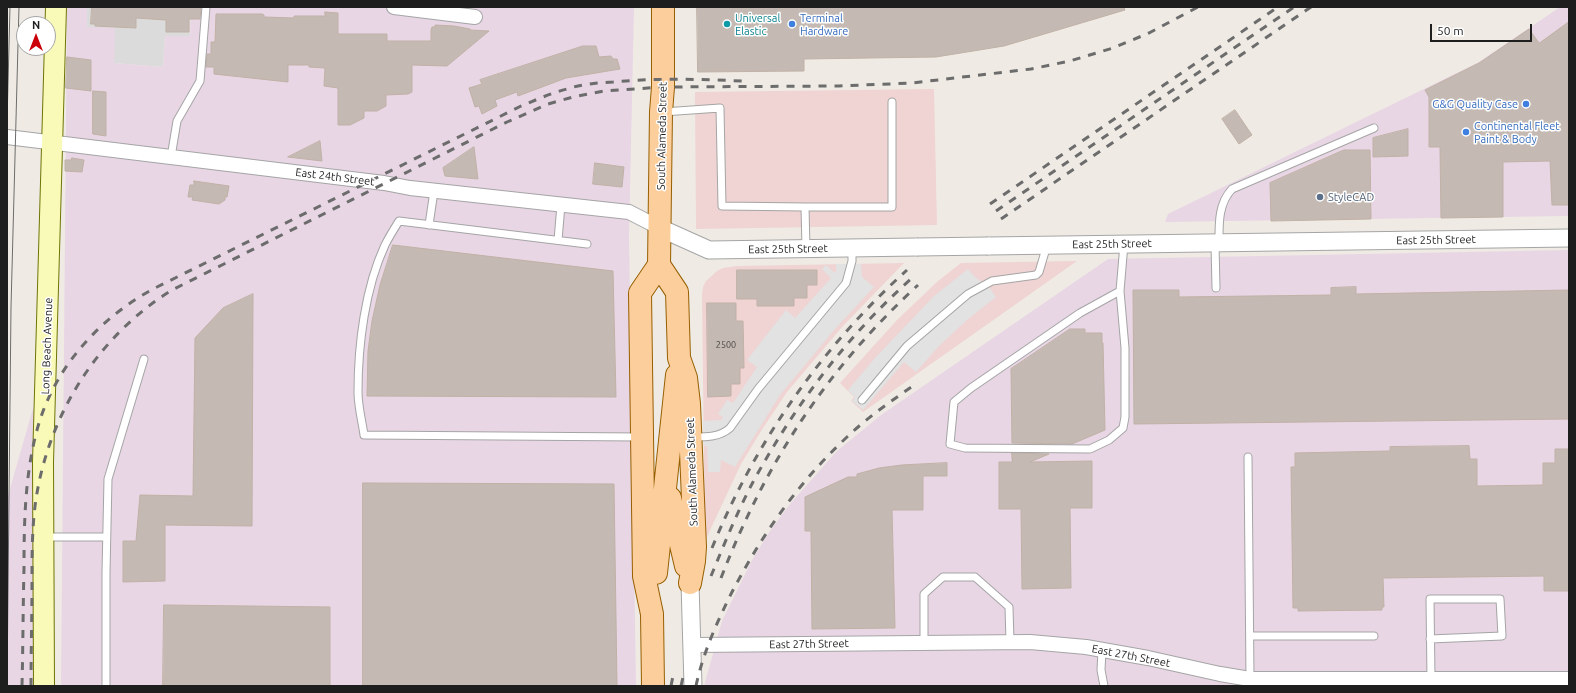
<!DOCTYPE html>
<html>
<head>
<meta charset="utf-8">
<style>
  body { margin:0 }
  #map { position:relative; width:1576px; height:693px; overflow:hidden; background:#efebe4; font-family:Ubuntu,sans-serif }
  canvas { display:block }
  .frame { position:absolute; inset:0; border:8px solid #1e1e1e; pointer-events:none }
  .north { position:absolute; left:16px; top:16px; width:40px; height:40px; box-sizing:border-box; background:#fff; border:1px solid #a5a5a5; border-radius:50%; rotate:0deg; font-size:11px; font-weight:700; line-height:16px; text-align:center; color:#1e1e1e }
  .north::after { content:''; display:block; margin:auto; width:14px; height:18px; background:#cb0009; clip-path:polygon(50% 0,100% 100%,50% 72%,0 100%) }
  .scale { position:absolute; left:1430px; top:24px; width:102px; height:18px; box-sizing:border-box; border:2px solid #1e1e1e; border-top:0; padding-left:5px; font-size:12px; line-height:14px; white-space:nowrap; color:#1e1e1e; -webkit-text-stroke:3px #fff; paint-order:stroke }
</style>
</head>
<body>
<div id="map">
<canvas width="1576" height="693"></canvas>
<div class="frame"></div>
<div class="north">N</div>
<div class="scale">50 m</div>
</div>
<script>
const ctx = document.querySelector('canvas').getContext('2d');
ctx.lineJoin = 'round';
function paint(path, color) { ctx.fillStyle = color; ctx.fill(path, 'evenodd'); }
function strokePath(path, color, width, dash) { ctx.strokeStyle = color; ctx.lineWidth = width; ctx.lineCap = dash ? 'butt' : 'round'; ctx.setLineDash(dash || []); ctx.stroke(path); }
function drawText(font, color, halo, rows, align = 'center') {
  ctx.font = font + ' Ubuntu,sans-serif'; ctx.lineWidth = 3; ctx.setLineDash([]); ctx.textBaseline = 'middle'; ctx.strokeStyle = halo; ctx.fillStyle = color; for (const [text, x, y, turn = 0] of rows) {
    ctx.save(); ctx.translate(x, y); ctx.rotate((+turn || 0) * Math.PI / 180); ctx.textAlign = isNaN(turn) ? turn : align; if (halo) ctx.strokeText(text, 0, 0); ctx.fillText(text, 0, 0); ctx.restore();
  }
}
paint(new Path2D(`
  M 87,7 L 191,7 L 190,36 L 165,36 L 163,67 L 114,63 L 87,27 Z`), '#dcdbdb');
paint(new Path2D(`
  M 934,89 L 937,225 L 696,229 L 695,92 Z
  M 1077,261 L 863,412 L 851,401 L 854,397 L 840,383 L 897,320 L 938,281 L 961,263 Z
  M 904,263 L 843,326 L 787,392 L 763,428 L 741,464 L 705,541 L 702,295 L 703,287 L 706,281 L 717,271 L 723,268 L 737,266 Z`), '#f0d3d3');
paint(new Path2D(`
  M 67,7 L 87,7 L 87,27 L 115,28 L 114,63 L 163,67 L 165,36 L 190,36 L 191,7 L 634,7 L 629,237 L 636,686 L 61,686 Z
  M 1560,7 L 1569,7 L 1569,216 L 1165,222 L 1168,214 L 1479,62 Z
  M 1569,250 L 1569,686 L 704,686 L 722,621 L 752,560 L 770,531 L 790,504 L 837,451 L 881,415 L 1108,259 Z
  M 39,395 L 35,686 L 7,686 L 7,499 L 32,412 Z`), '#e8d6e5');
paint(new Path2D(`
  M 836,264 L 861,264 L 862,277 L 874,287 L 835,329 L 780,395 L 735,467 L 721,460 L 720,472 L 708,472 L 707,446 L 704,446 L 703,421 L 721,420 L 723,417 L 718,414 L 727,400 L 733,403 L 757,367 L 747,360 L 786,310 L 795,318 L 831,278 L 822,269 L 826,265 L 835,273 L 836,272 Z
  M 968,269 L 975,277 L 990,288 L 996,297 L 967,320 L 939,346 L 916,372 L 904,362 L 863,410 L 852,401 L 855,397 L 848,390 L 875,358 L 934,296 Z`), '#e2e2e2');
const building = new Path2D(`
  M 92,7 L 201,7 L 200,19 L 189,19 L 189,32 L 166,32 L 166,20 L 136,18 L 136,28 L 95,26 L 95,24 L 91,24 Z
  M 697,7 L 1124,7 L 1125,10 L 1004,46 L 936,57 L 804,59 L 804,71 L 698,72 Z
  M 325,12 L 338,13 L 338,34 L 387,34 L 387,41 L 431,41 L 431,30 L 432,27 L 435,27 L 435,25 L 454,26 L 470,29 L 470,30 L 489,31 L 447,66 L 412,65 L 412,92 L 408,94 L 386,95 L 386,106 L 377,111 L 364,111 L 364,118 L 350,125 L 338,125 L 338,88 L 324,86 L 325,68 L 309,67 L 309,65 L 288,65 L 288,82 L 214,74 L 214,67 L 206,67 L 207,54 L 211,54 L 211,42 L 215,42 L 216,14 L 262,14 L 264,15 L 264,17 L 294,18 L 294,16 L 325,16 Z
  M 1569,22 L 1569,205 L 1552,205 L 1550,161 L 1503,162 L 1503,217 L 1441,218 L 1440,147 L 1429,147 L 1429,97 L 1425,90 L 1479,63 L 1529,29 L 1539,43 Z
  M 583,46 L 596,46 L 599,57 L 611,56 L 613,59 L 617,59 L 620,69 L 566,78 L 518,96 L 517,92 L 495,100 L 497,106 L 482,114 L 479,106 L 475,107 L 469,88 L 482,84 L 480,80 Z
  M 67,57 L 91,60 L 91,91 L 66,88 Z
  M 93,91 L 106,92 L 106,136 L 93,134 Z
  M 1235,110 L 1252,135 L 1239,144 L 1222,119 Z
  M 1408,129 L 1408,156 L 1373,157 L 1373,138 Z
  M 320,141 L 322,161 L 288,157 Z
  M 474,147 L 478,179 L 445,176 L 443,168 Z
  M 1344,150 L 1370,150 L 1371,219 L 1271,221 L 1270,183 Z
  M 72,158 L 84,160 L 82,172 L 65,171 L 65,160 L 71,160 Z
  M 595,163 L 624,167 L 622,187 L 593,184 Z
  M 194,181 L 229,186 L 227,197 L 225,197 L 225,200 L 219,204 L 192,200 L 193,197 L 188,197 L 190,185 L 194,185 Z
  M 393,245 L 613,271 L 616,397 L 367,396 L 368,351 L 372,321 L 380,285 Z
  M 737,270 L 817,270 L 817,285 L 807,285 L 807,298 L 794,298 L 794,306 L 757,306 L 757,299 L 737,299 Z
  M 1356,287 L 1356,294 L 1569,290 L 1569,419 L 1134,424 L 1133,290 L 1179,290 L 1179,297 L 1331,295 L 1331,288 Z
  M 253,294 L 252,526 L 165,525 L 165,581 L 123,582 L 123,541 L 136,541 L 140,495 L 193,496 L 195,338 L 223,308 Z
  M 707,303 L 736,303 L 736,321 L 743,321 L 744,368 L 740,368 L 740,384 L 731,384 L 731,396 L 708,397 Z
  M 1070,329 L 1085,329 L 1085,333 L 1102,333 L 1102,343 L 1103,343 L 1105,430 L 1072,444 L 1012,443 L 1011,369 Z
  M 1469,446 L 1470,459 L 1477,459 L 1477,486 L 1543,485 L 1543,463 L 1555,463 L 1555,449 L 1569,449 L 1569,591 L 1544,591 L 1544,576 L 1383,578 L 1384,607 L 1382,607 L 1382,610 L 1298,611 L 1298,608 L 1293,608 L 1291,467 L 1295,467 L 1295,453 L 1390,451 L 1390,447 Z
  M 1012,453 L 1049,454 L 1030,462 L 1092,461 L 1092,508 L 1070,508 L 1071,588 L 1022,589 L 1021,509 L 999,509 L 999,462 L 1012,462 Z
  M 947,463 L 947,476 L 923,476 L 923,510 L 892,510 L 895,628 L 812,629 L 811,531 L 805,531 L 805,497 L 848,477 L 857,477 L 857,474 L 879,468 L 902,465 Z
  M 363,483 L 614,484 L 617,686 L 363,686 Z
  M 164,605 L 330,607 L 330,686 L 163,686 Z`);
paint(building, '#c4bab3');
strokePath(building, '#c1b1a6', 1);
const service = new Path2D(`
  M 663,112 L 720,108 L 722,206 L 805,207
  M 171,157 L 177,121 L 200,81 L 206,7
  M 429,225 L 434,191
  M 558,240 L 561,205
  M 1219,243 C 1219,224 1218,204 1232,189 L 1374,128
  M 587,244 L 399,221 C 394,229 389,237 385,245 C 365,288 358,345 358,392 C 358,406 362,421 364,435 L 640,437
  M 1215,244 L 1216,288
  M 806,249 L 805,207 L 892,207 L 892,102
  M 1120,291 L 1080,313 L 971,388 L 954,402 L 950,444 L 965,448 L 1090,449 L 1109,440 L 1123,428 L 1125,417 L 1125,348 L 1120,291 L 1124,244
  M 862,400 L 907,346 L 968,294 L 992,281 L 1036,275 L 1039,272 L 1047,245
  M 694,437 C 707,437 720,437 730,428 L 758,389 L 846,283 L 852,261 L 852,248
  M 1248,457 L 1250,679
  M 44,537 L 106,537
  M 1250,636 L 1374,636
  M 1430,639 L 1502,636 L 1500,599 L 1430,599 L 1431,679
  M 924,643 L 924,594 L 943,577 L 975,577 L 1009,607 L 1010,642
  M 1102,650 L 1101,670 L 1104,686
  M 106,686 L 106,573 L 108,479 L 144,359`);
const minor = new Path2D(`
  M 394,7 L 475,17
  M 7,137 L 384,183 L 410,188 L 629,212 L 660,228
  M 693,645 L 1030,642 L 1086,647 L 1148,658 L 1220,674 L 1250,679 L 1569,679`);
const tertiary = new Path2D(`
  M 660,228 L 709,250 L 917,247
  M 988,246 L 1569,238
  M 690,583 L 693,686`);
const secondary = new Path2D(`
  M 44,686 L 43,462 L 56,7`);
const primary = new Path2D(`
  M 659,265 L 677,292 L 679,358 L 686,378 L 689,404 L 695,547 L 694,561 L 690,583
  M 670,498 L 686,566
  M 656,573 L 677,375
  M 653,686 L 652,614 L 644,576 L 640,293 L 659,265 L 661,112 L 663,87 L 663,7`);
strokePath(service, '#a5a5a5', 9);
strokePath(minor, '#a5a5a5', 16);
strokePath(tertiary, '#a5a5a5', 19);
strokePath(secondary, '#6e7505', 22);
strokePath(primary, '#975f00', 24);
strokePath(service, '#fff', 7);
strokePath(minor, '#fff', 14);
strokePath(tertiary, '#fff', 17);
strokePath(secondary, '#f9f9b8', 20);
strokePath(primary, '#fcce9c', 22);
strokePath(new Path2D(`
  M 7,122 L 10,7
  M 7,686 L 11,307 L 19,7`), '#6c6c6c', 1);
strokePath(new Path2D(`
  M 990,204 L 1278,7
  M 996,211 L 1294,7
  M 1001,219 L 1311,7
  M 712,548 C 755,442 822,347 907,270
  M 711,576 C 724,545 737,512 753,482 C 795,405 847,336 912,278
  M 721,578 C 766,462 826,370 918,285
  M 22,686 C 23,647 23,607 24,568 C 24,520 25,470 39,423 C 57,364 103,315 157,287 L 521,106 C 536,100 551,93 567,89 C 582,84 597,83 613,82 C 655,78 699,79 742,81
  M 31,686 C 31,651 32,615 32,580 C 32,553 32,526 36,499 C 49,414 98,336 172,290 L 507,122 L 548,104 L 573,97 L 604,91 L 663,87 L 839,86 L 912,83 L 1031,69 L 1070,61 L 1113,48 L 1149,33 L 1198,7
  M 671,686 L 674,671
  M 681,686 L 684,673
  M 696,686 C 703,653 717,622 732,592 C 763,533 798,483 847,437 C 869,416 893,400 917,383`), '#6c6c6c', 3, [8, 8]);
const tertiaryBridge = new Path2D(`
  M 917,247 L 988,246`);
strokePath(tertiaryBridge, '#a5a5a5', 19, []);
strokePath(tertiaryBridge, '#fff', 17);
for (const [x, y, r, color] of [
  [727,24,4,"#0f9aa8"],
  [792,24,4,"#3f7fe0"],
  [1526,104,4,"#3f7fe0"],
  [1466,132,4,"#3f7fe0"],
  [1320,197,4,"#5c6f8a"]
]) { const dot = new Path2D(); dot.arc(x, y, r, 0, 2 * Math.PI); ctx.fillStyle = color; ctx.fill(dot); strokePath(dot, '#fff', 1.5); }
drawText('9px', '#484543', null, [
  ["2500",726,345]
]);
drawText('11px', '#0d838f', '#fff', [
  ["Universal",735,18],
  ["Elastic",735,31]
], 'left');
drawText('11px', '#366cbe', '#fff', [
  ["Terminal",800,18],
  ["Hardware",800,31],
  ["G&G Quality Case",1518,104,"right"],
  ["Continental Fleet",1474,126],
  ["Paint & Body",1474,139]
], 'left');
drawText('11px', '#1e1e1e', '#fff', [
  ["South Alameda Street",662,136,-89],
  ["East 24th Street",335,177,7],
  ["East 25th Street",1436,240,-1],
  ["East 25th Street",1112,244,-1],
  ["East 25th Street",788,249,-1],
  ["Long Beach Avenue",47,346,-88],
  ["South Alameda Street",692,472,-92],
  ["East 27th Street",809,644,-1],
  ["East 27th Street",1131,656,11]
]);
drawText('11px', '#4e5e75', '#fff', [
  ["StyleCAD",1328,197]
], 'left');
</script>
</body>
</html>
